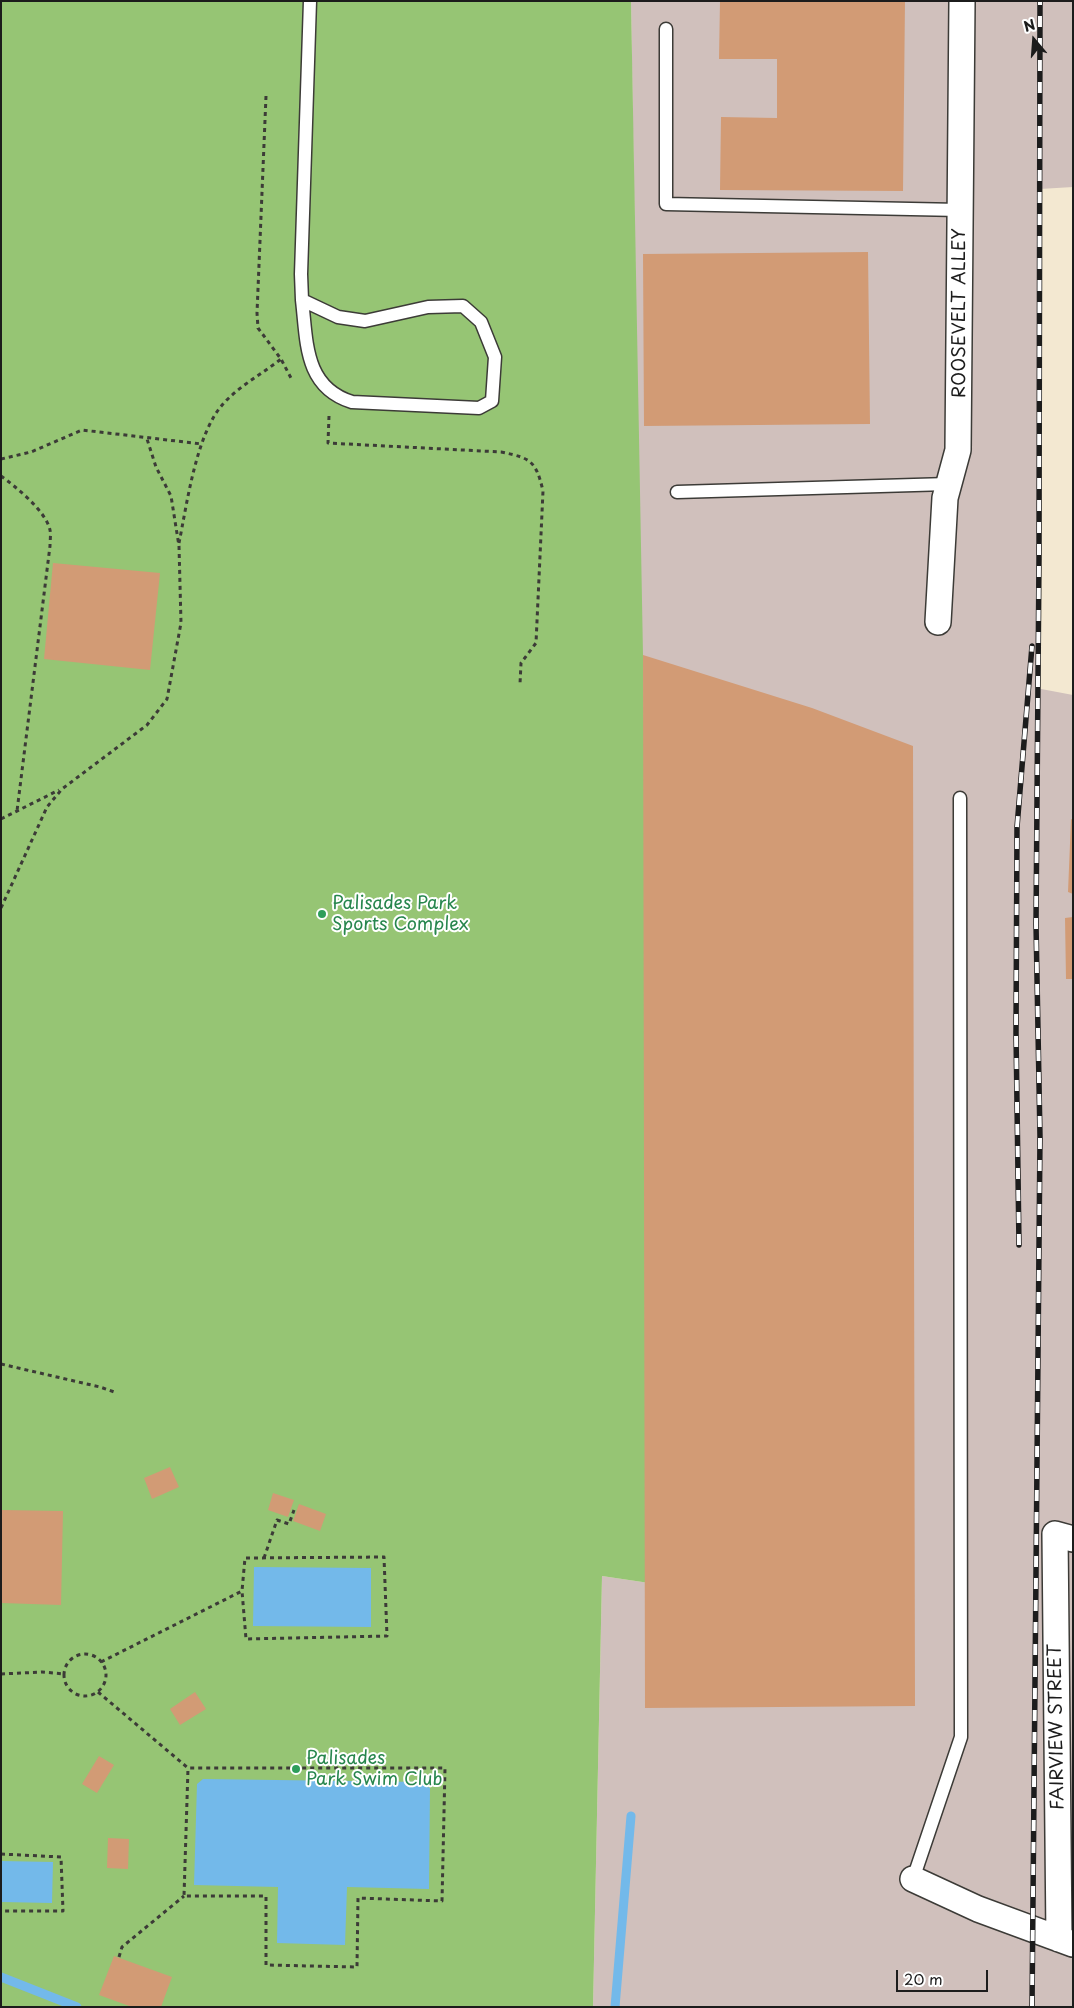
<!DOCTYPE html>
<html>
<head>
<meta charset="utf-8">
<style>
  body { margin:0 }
  #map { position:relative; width:1074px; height:2008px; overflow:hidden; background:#f3e8d1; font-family:"Playpen Sans",sans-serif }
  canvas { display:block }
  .frame { position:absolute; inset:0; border:2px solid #1c1c1c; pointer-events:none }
  .north { position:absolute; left:1009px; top:15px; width:50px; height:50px; -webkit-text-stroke:4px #fff; paint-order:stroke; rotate:342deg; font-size:14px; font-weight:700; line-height:20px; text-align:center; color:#1c1c1c }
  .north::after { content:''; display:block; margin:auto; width:18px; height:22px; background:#1c1c1c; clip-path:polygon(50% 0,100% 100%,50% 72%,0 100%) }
  .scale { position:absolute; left:896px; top:1970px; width:92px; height:22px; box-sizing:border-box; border:2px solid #1c1c1c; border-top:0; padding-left:6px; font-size:15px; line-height:18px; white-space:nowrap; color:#1c1c1c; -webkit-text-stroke:4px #fff; paint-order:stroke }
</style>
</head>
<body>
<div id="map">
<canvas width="1074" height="2008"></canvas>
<div class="frame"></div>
<div class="north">N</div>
<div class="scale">20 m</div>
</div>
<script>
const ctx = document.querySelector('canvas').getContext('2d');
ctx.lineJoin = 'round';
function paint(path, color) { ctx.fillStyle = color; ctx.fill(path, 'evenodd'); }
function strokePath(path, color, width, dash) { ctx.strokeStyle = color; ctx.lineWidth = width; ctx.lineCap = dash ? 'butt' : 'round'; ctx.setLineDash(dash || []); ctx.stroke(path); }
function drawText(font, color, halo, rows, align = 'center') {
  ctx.font = font + ' "Playpen Sans",sans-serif'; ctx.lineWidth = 4; ctx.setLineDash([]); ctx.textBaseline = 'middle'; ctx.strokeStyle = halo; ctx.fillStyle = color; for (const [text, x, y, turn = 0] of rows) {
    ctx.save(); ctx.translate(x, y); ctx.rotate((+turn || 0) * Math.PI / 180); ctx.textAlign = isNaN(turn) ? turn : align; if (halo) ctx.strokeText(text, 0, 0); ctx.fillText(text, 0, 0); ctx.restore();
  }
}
paint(new Path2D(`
  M 631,1 L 1073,1 L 1073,187 L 1040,189 L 1036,688 L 1073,695 L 1073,2007 L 593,2007 L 602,1576 L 656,1584 Z`), '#d0c0bc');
paint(new Path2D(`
  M 1,1 L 631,1 L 643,655 L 656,1584 L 602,1576 L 593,2007 L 1,2007 Z`), '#96c574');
paint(new Path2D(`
  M 254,1567 L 371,1568 L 371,1627 L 253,1626 Z
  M 203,1779 L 423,1782 L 424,1785 L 430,1788 L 429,1889 L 347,1887 L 345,1945 L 277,1943 L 278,1887 L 194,1885 L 197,1784 Z
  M 1,1861 L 53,1862 L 52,1903 L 1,1902 Z`), '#73b9ea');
strokePath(new Path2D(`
  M 1,1977 L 77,2007
  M 615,2007 L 631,1816`), '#73b9ea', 9);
paint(new Path2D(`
  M 720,1 L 905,1 L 903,191 L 720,190 L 721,117 L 777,118 L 777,59 L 719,59 Z
  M 868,252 L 870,424 L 644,426 L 643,254 Z
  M 53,563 L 160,573 L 150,670 L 44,659 Z
  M 643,655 L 812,708 L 913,746 L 915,1706 L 645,1708 Z
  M 1071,819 L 1073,820 L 1073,894 L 1068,892 Z
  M 1073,917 L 1073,979 L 1066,979 L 1065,918 Z
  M 170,1467 L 179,1487 L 152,1499 L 144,1478 Z
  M 273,1493 L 294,1500 L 288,1517 L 268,1510 Z
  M 299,1504 L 326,1514 L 320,1531 L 293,1521 Z
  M 1,1510 L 63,1511 L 61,1605 L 1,1603 Z
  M 195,1692 L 206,1709 L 180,1725 L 170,1709 Z
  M 99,1756 L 114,1765 L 97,1793 L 82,1784 Z
  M 108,1838 L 129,1839 L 128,1869 L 107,1868 Z
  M 114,1956 L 172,1977 L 161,2007 L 132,2007 L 99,1995 Z`), '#d29b75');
const service = new Path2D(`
  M 666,29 L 666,204 L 960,210
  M 302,300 L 338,317 L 365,321 L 428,307 L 463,306 L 481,322 L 495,357 L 492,401 L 479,408 L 352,402 C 304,387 307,342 302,300 Z
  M 302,300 L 301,274 L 310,1
  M 677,492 L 948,484
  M 913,1879 L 961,1737 L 960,798`);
const minor = new Path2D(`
  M 938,622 L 945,498 L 958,450 L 962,1
  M 913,1879 L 978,1909 L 1073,1944
  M 1059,1939 L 1055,1534 L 1073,1539`);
strokePath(service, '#3c3b37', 15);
strokePath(minor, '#3c3b37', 28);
strokePath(new Path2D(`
  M 266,96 L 257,313 L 258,328 L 281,359 L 291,378
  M 329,416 L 328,443 L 501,452 C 531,458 536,461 543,491 L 536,643 L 521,663 L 520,684
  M 1,459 L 31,452 L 82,430 L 202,444
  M 1,476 C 16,487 46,511 50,530 C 51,535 50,541 50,546 L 17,811
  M 179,543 C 187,504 196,434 223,404 C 239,386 262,374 281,359
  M 1,819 L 59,790
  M 1,908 L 47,807 L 62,789 L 147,725 L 167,699 L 181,623 L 179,546 L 171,496 L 156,467 L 147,439
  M 1,1364 L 100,1387 L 117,1393
  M 264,1558 L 277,1520 L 289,1524 L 294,1510
  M64 1675a21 21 0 1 1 42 0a21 21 0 1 1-42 0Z
  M 101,1662 L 242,1591 L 245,1558 L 384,1557 L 387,1636 L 246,1639 L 242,1591
  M 1,1674 L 42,1672 L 65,1674
  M 98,1692 L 188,1768 L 445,1768 L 442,1901 L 358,1898 L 357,1967 L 266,1965 L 266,1896 L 184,1896 L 188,1768
  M 1,1854 L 61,1857 L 63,1911 L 1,1911
  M 119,1957 L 122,1947 L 184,1896`), '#3c3b37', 3, [4, 4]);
strokePath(service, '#fff', 12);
strokePath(minor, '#fff', 25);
const rail = new Path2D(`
  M 1019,1245 L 1016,1033 L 1017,827 L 1032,646
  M 1032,2007 L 1040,1137 L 1036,924 L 1039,559 L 1040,1`);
strokePath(rail, '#1c1c1c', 5.5);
strokePath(rail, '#fff', 4, [11]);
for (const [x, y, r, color] of [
  [322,914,5,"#2e9e5b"],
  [296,1769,5,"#2e9e5b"]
]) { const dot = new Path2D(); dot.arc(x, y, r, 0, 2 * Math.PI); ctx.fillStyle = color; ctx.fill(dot); strokePath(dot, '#fff', 2); }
drawText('18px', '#1c1c1c', '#fff', [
  ["ROOSEVELT ALLEY",960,313,-90],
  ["FAIRVIEW STREET",1057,1727,-91]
]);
drawText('18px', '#27864d', '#fff', [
  ["Palisades Park",332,904],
  ["Sports Complex",332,925],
  ["Palisades",306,1759],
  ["Park Swim Club",306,1780]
], 'left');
</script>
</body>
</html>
